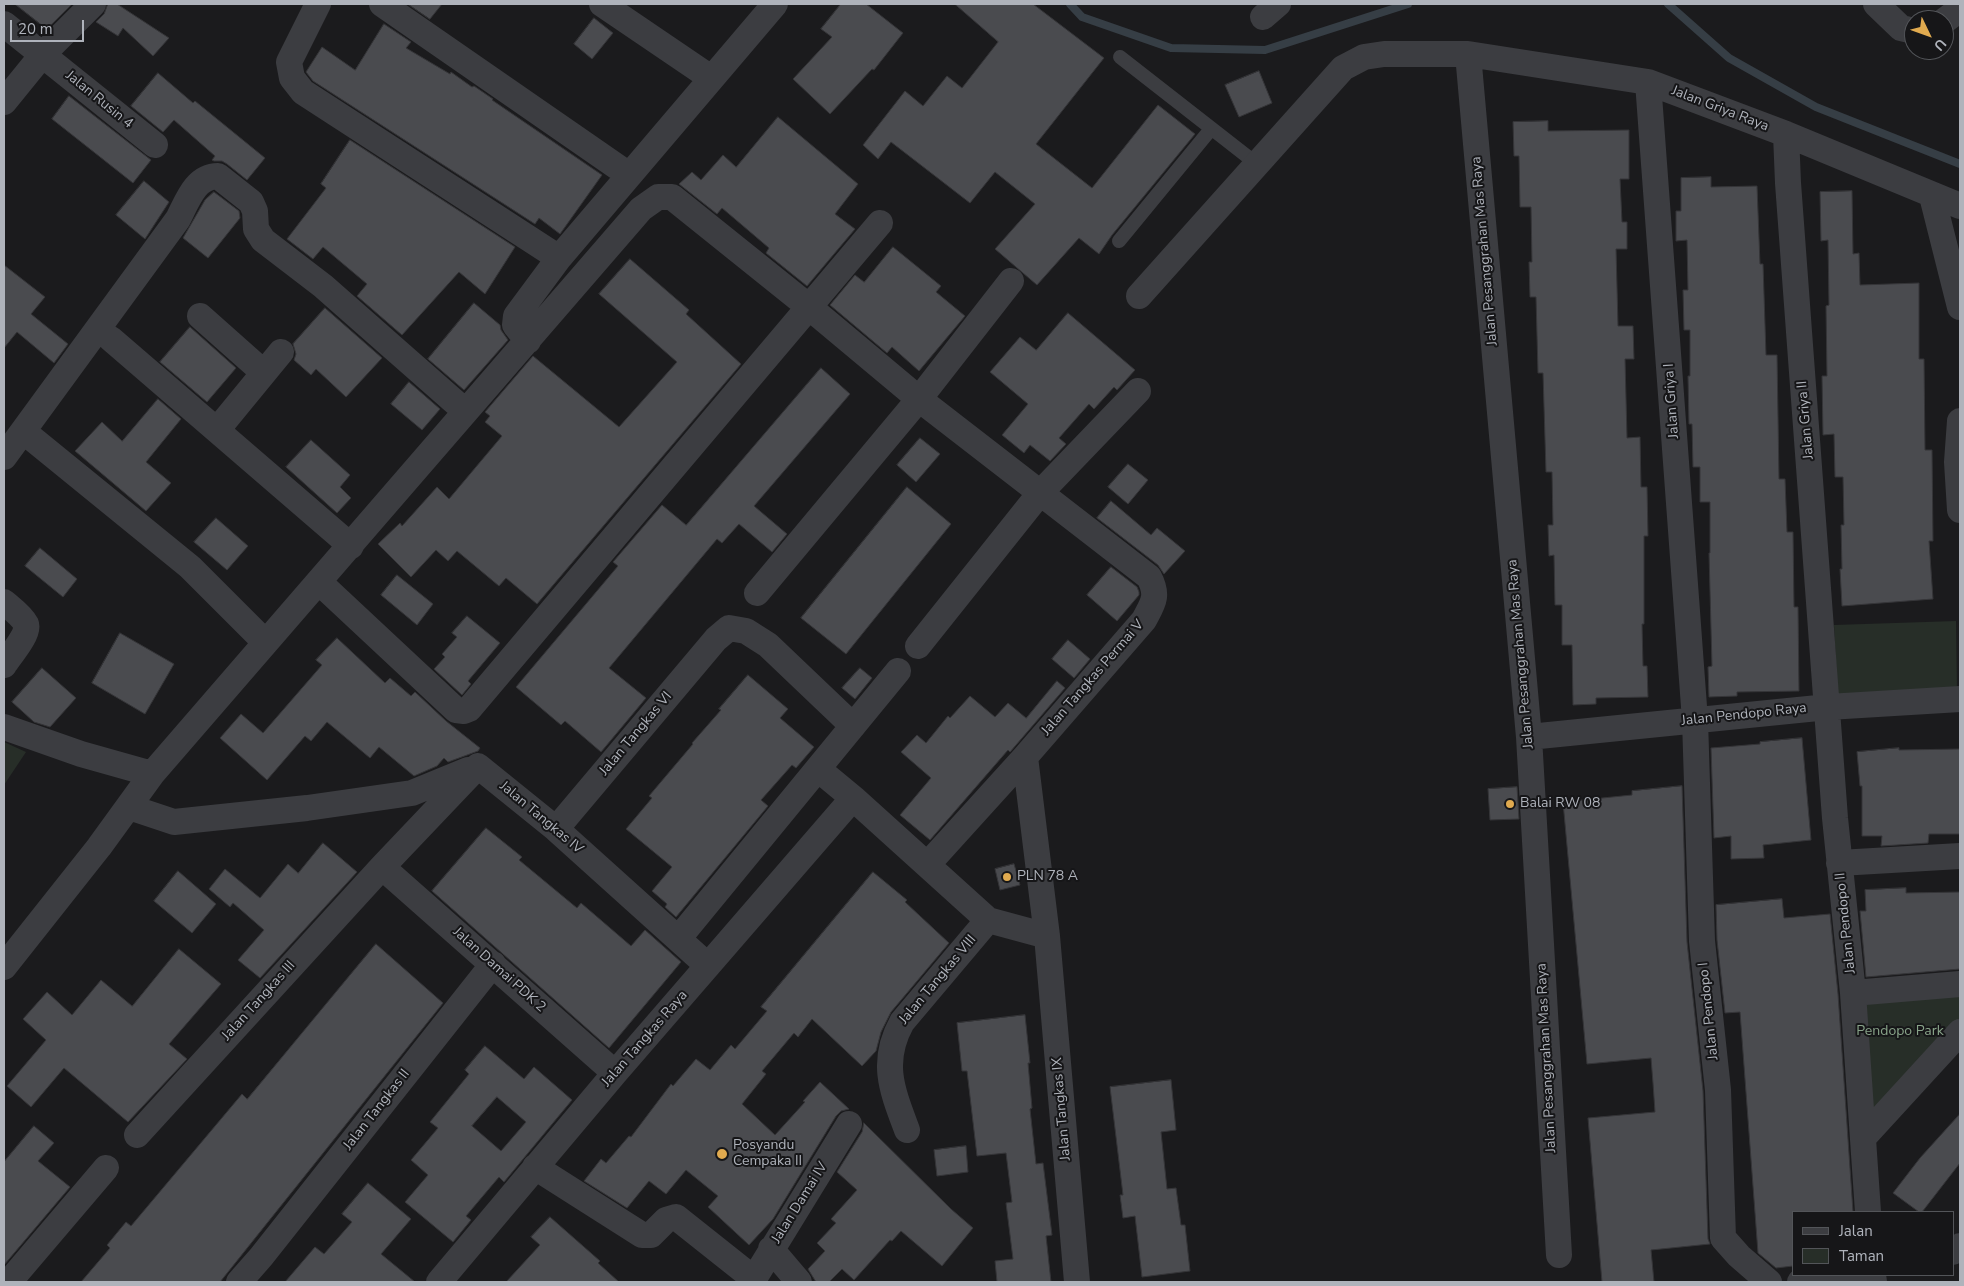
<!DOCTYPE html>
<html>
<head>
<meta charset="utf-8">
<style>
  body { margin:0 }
  #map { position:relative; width:1964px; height:1286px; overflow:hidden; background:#1b1b1d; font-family:"Nunito Sans",sans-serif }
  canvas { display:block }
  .frame { position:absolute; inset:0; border:5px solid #afb3bb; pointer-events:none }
  .legend { position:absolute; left:1792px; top:1211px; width:162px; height:65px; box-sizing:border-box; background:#161618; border:1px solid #535559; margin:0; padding:6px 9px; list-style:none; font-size:15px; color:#afb3bb }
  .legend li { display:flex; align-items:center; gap:10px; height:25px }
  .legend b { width:25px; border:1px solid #535559 }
  .north { position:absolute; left:1904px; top:10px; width:50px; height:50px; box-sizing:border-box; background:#161618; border:1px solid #535559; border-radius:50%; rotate:132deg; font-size:14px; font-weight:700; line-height:20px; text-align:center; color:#afb3bb }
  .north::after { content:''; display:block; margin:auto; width:18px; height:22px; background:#e0aa4f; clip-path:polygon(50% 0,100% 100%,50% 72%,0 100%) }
  .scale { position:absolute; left:10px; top:20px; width:74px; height:22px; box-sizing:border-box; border:2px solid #afb3bb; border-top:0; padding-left:6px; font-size:15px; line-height:18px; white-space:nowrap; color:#afb3bb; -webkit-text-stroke:4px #161618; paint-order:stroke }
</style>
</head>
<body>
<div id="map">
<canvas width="1964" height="1286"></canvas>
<div class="frame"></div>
<ul class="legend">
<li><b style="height:6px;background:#3c3d41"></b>Jalan</li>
<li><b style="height:14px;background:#272e28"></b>Taman</li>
</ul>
<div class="north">U</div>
<div class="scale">20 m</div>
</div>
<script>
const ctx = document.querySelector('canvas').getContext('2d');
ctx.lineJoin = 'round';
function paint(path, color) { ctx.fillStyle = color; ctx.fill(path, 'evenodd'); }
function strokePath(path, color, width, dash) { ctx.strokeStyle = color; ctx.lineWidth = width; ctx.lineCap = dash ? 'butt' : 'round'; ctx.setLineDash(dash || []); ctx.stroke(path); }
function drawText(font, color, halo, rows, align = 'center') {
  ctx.font = font + ' "Nunito Sans",sans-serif'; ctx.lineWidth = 4; ctx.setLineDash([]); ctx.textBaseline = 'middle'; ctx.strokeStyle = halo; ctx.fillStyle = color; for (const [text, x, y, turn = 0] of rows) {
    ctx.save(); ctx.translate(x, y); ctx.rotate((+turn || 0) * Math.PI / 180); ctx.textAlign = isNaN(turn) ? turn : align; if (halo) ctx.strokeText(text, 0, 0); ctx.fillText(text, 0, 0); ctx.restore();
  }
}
paint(new Path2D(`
  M 1956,621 L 1957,692 L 1838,699 L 1834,625 Z
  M 4,742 L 26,752 L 4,785 Z
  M 1960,988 L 1960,1024 L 1870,1123 L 1858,997 Z`), '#272e28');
strokePath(new Path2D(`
  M 1070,4 L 1082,17 L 1171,48 L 1265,50 L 1408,4
  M 1668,4 L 1729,58 L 1816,107 L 1960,164`), '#363e45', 8);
const building = new Path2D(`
  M 15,4 L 72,4 L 47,29 Z
  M 108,4 L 117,4 L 169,38 L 153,56 L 123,28 L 118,36 L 96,22 L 104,14 Z
  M 408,4 L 442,4 L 430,19 Z
  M 841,4 L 866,4 L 903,33 L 874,70 L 872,69 L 830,114 L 793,79 L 832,37 L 821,29 Z
  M 955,4 L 1033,4 L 1104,58 L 1036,144 L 1092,188 L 1158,105 L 1195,134 L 1112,235 L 1099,254 L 1079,238 L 1037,285 L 995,249 L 1035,204 L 995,172 L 970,203 L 891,142 L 878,159 L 863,145 L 905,91 L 923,106 L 947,76 L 962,88 L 998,42 Z
  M 594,18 L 613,33 L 592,59 L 574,44 Z
  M 384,24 L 411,42 L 406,48 L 450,74 L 451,72 L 472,87 L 474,86 L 493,99 L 492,100 L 602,175 L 560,234 L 539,218 L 535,224 L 313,81 L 306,72 L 322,47 L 355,70 Z
  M 1259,71 L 1272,103 L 1239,117 L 1225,85 Z
  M 158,73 L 193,103 L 195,101 L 265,158 L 247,180 L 227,164 L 222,161 L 214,161 L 212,160 L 215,156 L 174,120 L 163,132 L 131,106 Z
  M 69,96 L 151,160 L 133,183 L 52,119 Z
  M 778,117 L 858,184 L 835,214 L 855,229 L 807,286 L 766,253 L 769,248 L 722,208 L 717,214 L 679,184 L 692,172 L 701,180 L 723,155 L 736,167 Z
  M 1548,121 L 1548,131 L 1629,130 L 1629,179 L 1620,179 L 1622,222 L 1627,222 L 1627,249 L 1616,249 L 1618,326 L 1633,326 L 1634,359 L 1625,359 L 1627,438 L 1640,437 L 1641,487 L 1647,487 L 1648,536 L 1644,536 L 1644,624 L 1642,624 L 1643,666 L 1647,666 L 1648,697 L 1596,698 L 1596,704 L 1573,705 L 1572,645 L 1562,645 L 1562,605 L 1555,605 L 1554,555 L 1549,556 L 1548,525 L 1553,525 L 1552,472 L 1546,472 L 1543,373 L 1538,373 L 1536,297 L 1530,297 L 1529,262 L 1532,262 L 1531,207 L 1520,207 L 1519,156 L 1514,156 L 1513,122 Z
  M 350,140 L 515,247 L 485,294 L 459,272 L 402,335 L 357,296 L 367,284 L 323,247 L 313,259 L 287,239 L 326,188 L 321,184 Z
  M 1711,177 L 1711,187 L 1757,186 L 1760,264 L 1763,264 L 1766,355 L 1777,355 L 1779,479 L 1785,479 L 1787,532 L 1793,532 L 1794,607 L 1798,607 L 1799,691 L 1737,692 L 1737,696 L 1709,697 L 1708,667 L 1712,666 L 1709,553 L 1710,553 L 1710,502 L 1700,502 L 1700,467 L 1693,467 L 1692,424 L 1689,424 L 1688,376 L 1690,376 L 1690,330 L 1684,330 L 1683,290 L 1688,290 L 1687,240 L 1676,241 L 1676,211 L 1681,211 L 1681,178 Z
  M 144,181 L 169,202 L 145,239 L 116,215 Z
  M 1852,191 L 1853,254 L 1859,253 L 1860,285 L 1919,283 L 1919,359 L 1924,359 L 1925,450 L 1932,450 L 1933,541 L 1929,541 L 1933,599 L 1842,606 L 1840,569 L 1842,569 L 1841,525 L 1844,525 L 1843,477 L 1835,477 L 1834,434 L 1823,435 L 1822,376 L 1827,376 L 1826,306 L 1829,305 L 1828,240 L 1821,241 L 1820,192 Z
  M 214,192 L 239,211 L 240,218 L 208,258 L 183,238 L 205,200 Z
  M 893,247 L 941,286 L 936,292 L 965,316 L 919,371 L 892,347 L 887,353 L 830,305 L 855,275 L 864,282 Z
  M 630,259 L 689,310 L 686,314 L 741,364 L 537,604 L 506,578 L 499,586 L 457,551 L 448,561 L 436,550 L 411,577 L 378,544 L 400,523 L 402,526 L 437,487 L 449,499 L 502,436 L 485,422 L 490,416 L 485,412 L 533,356 L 619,427 L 677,362 L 599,294 Z
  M 4,265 L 45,297 L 31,314 L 68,344 L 54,363 L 17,332 L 4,348 Z
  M 474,303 L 500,325 L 501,330 L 508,340 L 464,390 L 428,359 Z
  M 325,308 L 382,358 L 346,397 L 316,369 L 311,375 L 294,360 L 296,354 L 293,344 Z
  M 1068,313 L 1135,370 L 1117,390 L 1114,387 L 1094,409 L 1089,404 L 1059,438 L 1066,444 L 1050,461 L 1030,445 L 1024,453 L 1002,435 L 1028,404 L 990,372 L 1020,337 L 1036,350 Z
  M 190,327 L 236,368 L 207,402 L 160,362 Z
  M 821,368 L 850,394 L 754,506 L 787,534 L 772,552 L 739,524 L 722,543 L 717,539 L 609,668 L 646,698 L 601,752 L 565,721 L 561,725 L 516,687 L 618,566 L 613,562 L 662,505 L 686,525 Z
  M 409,382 L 440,409 L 422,430 L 391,404 Z
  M 158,399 L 181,419 L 146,462 L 171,483 L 146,511 L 75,451 L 102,422 L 122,441 Z
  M 920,438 L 940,454 L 916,482 L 897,465 Z
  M 311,440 L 350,475 L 340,487 L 351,498 L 337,513 L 286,467 Z
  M 1128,464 L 1148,480 L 1128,504 L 1108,487 Z
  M 907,487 L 951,524 L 846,654 L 801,618 Z
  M 1111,501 L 1151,535 L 1157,528 L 1185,551 L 1164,574 L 1158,565 L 1097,518 Z
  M 216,518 L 248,546 L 227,570 L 194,542 Z
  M 40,548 L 77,579 L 63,597 L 25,566 Z
  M 1111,567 L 1137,587 L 1139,592 L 1139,595 L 1117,621 L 1087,595 Z
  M 397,575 L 433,604 L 417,625 L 381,595 Z
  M 467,616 L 500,643 L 468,681 L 471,684 L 462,695 L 434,669 L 445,657 L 442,654 L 457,637 L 452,633 Z
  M 120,633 L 174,664 L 145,714 L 92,683 Z
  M 337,638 L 385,683 L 390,678 L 411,696 L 415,692 L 446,721 L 480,748 L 478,751 L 448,762 L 444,758 L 437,766 L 414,776 L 379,747 L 370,758 L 327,722 L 311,741 L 305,736 L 267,780 L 220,738 L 241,714 L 263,733 L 322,665 L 316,660 Z
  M 1068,640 L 1090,659 L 1074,678 L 1052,659 Z
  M 42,668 L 76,698 L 50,727 L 34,722 L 12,702 Z
  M 860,668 L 872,678 L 855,699 L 842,688 Z
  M 748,675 L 788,709 L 780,718 L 814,747 L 796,768 L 792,765 L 761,800 L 768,806 L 676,917 L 665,907 L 667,904 L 652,891 L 672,867 L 626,829 L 652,798 L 649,796 L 693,744 L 692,743 L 721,710 L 719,709 Z
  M 1057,681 L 1065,688 L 1010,752 L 1008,750 L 930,840 L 900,815 L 931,778 L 901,752 L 917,735 L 926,743 L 948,716 L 950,718 L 970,696 L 995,717 L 1008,703 L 1026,718 Z
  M 1802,738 L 1811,840 L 1763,845 L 1764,858 L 1731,859 L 1731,836 L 1714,838 L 1711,748 L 1760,744 L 1760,742 Z
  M 1899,748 L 1899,750 L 1960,749 L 1960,834 L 1929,834 L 1928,843 L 1881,846 L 1882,836 L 1862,836 L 1862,786 L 1860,786 L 1857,752 Z
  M 1682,786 L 1687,942 L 1703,1091 L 1708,1239 L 1710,1244 L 1651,1250 L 1654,1282 L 1602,1282 L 1588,1118 L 1655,1112 L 1653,1083 L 1651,1058 L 1587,1064 L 1563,802 L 1632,795 L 1632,791 Z
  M 1517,787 L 1519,819 L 1490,820 L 1488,789 Z
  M 486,828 L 522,857 L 519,860 L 577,908 L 581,903 L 631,946 L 645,930 L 681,962 L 609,1048 L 432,891 Z
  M 323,843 L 357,872 L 260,978 L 238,960 L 264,930 L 233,903 L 230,907 L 209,889 L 225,869 L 260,898 L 288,864 L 298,873 Z
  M 1014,864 L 1020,885 L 1000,890 L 995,869 Z
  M 178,871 L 216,904 L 192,933 L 154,901 Z
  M 873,872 L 907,900 L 905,902 L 949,943 L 891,1012 L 881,1032 L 876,1051 L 862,1066 L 812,1019 L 798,1037 L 794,1033 L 762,1071 L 766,1074 L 742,1104 L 775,1135 L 805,1102 L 803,1101 L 820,1082 L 849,1109 L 841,1111 L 836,1116 L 773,1219 L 749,1245 L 708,1207 L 718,1196 L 686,1170 L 666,1194 L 649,1181 L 627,1208 L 584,1181 L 601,1159 L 606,1163 L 629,1136 L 631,1137 L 671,1084 L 673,1086 L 696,1059 L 710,1070 L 731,1045 L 735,1049 L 767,1011 L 761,1007 Z
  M 1906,888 L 1906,893 L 1960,892 L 1960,969 L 1866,977 L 1860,911 L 1866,911 L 1865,890 Z
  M 1782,899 L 1784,918 L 1830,914 L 1838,994 L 1853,1212 L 1793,1212 L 1793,1266 L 1776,1268 L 1758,1253 L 1740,1012 L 1725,1013 L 1717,940 L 1716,905 Z
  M 376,944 L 443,1003 L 220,1282 L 81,1282 L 110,1248 L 107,1245 L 126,1222 L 131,1226 L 242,1094 L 247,1099 Z
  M 179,949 L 221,984 L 169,1044 L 187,1059 L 128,1122 L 64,1068 L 31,1107 L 7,1086 L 46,1040 L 23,1019 L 47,992 L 72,1015 L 101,980 L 132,1006 Z
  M 1025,1015 L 1030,1063 L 1028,1063 L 1032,1108 L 1030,1109 L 1036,1164 L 1043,1163 L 1052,1235 L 1046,1236 L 1051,1282 L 997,1282 L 995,1261 L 1013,1259 L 1006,1203 L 1012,1202 L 1006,1153 L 977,1156 L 967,1071 L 962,1071 L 957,1023 Z
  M 485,1046 L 524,1079 L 534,1067 L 572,1100 L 504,1182 L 499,1177 L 466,1216 L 471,1220 L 453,1242 L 405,1202 L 428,1175 L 411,1160 L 438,1128 L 430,1122 L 469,1074 L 465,1070 ZM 497,1097 L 526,1122 L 501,1151 L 472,1126 Z
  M 1171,1080 L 1176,1130 L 1161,1132 L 1167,1189 L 1176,1188 L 1181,1225 L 1185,1225 L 1190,1271 L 1142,1277 L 1135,1216 L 1123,1218 L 1120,1195 L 1123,1195 L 1110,1087 Z
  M 1960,1114 L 1960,1163 L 1922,1212 L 1919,1212 L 1893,1193 L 1920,1158 Z
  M 864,1123 L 951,1209 L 973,1228 L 942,1266 L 901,1231 L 892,1241 L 890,1240 L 854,1280 L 842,1269 L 829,1282 L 816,1282 L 808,1269 L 825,1251 L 817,1243 L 836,1223 L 831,1219 L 857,1190 L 837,1172 L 862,1132 Z
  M 34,1126 L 54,1143 L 38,1161 L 70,1187 L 4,1265 L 4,1162 Z
  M 966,1146 L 968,1172 L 937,1176 L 934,1150 Z
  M 368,1183 L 411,1219 L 381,1254 L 415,1282 L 285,1282 L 315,1247 L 324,1254 L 352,1222 L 342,1214 Z
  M 550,1217 L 600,1261 L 598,1263 L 619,1282 L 506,1282 L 540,1245 L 531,1237 Z`);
paint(building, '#4a4b4f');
strokePath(building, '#353538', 1);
strokePath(new Path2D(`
  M 1120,57 L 1257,164
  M 1119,241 L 1211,129`), '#3c3d41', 14);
strokePath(new Path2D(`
  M 318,4 L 289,62 L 292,78 L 303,92 L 559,258
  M 382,4 L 629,175
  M 602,4 L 711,78
  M 1876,4 L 1901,28 L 1914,31
  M 1263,17 L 1278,4
  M 1944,21 L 1960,9
  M 4,24 L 155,145
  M 1468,54 L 1529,737 L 1559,1255
  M 1648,82 L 1695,720 L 1702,941 L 1718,1090 L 1723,1238 L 1739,1256 L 1769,1282
  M 4,102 L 43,54 L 93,4
  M 1786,134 L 1788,183 L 1835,818 L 1853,993 L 1868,1212
  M 1932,196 L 1960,307
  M 1139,296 L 1343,68 L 1364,57 L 1384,54 L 1468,54 L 1648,82 L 1786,134 L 1960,206
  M 200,316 L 263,372
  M 111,339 L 351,546
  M 528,341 L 515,325 L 516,316 L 559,258 L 775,4
  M 1960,421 L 1957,462 L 1960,510
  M 217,430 L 281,352
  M 23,431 L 190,567 L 265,642
  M 4,457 L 178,219 C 187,202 195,176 218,176 L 251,202 L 255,211 L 256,229 L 263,240 L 323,286 L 465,411
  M 319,582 L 456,710 L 464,711 L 469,709 L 880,223
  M 757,593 L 919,399 L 1011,281
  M 4,602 C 11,608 22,616 26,624 C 30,633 9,657 4,665
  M 918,646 L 1040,493 L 1138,391
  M 4,727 L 81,754 L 152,774
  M 1529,737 L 1828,707 L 1960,699
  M 1025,757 L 1047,936 L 1077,1282
  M 818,769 L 853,798 L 988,920 L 1047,936
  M 129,807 L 174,822 L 307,808 L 412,793 L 468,770
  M 556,829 L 716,639 L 729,628 L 746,631 L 768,645 L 853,726
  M 1839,863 L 1960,856
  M 382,867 L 615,1073
  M 678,939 L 898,671
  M 4,967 L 99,847 L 152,774 L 641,209 L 658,197 L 672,197 L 809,307 L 919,399 L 1149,577 C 1159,596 1153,603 1144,620 L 1025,757 L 928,864
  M 1853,993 L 1960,984
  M 907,1130 C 892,1090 880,1062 902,1022 L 988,920
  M 137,1135 L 382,867 L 478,766 L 556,829 L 707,965
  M 1863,1138 L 1960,1032
  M 535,1167 L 642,1235 L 651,1235 L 666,1220 L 676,1217 L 754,1279
  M 771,1249 L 799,1282
  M 1953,1252 L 1960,1246
  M 1873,1275 L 1874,1282
  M 9,1282 L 106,1168
  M 239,1282 L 261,1257 L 493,964
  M 439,1282 L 615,1073 L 853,798
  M 752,1282 L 849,1124
  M 1800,1282 L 1856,1275`), '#3c3d41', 26);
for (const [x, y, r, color] of [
  [1510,804,5,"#e0aa4f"],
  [1007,877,5,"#e0aa4f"],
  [722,1154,6,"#e0aa4f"]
]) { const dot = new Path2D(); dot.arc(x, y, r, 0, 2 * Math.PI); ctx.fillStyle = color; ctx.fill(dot); strokePath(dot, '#161618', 2); }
drawText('14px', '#afb3bb', '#161618', [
  ["Jalan Rusin 4",99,100,39],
  ["Jalan Griya Raya",1720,109,21],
  ["Jalan Pesanggrahan Mas Raya",1485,251,-95],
  ["Jalan Griya I",1672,401,-94],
  ["Jalan Griya II",1806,420,-95],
  ["Jalan Pesanggrahan Mas Raya",1521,654,-95],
  ["Jalan Tangkas Permai V",1093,678,-49],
  ["Jalan Pendopo Raya",1744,715,-6],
  ["Jalan Tangkas VI",636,734,-50],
  ["Jalan Tangkas IV",541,818,40],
  ["Jalan Pendopo II",1846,923,-96],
  ["Jalan Damai PDK 2",499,970,42],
  ["Jalan Tangkas VIII",938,980,-50],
  ["Jalan Tangkas III",259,1001,-48],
  ["Jalan Pendopo I",1709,1011,-96],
  ["Jalan Tangkas Raya",645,1039,-49],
  ["Jalan Pesanggrahan Mas Raya",1547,1058,-93],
  ["Jalan Tangkas IX",1062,1109,-95],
  ["Jalan Tangkas II",377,1110,-52],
  ["Jalan Damai IV",800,1203,-58]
]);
drawText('14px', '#afb3bb', '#161618', [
  ["Balai RW 08",1520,804],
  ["PLN 78 A",1017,877],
  ["Posyandu",733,1146],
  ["Cempaka II",733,1162]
], 'left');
drawText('14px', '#88a389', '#161618', [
  ["Pendopo Park",1900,1032]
]);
</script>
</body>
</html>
